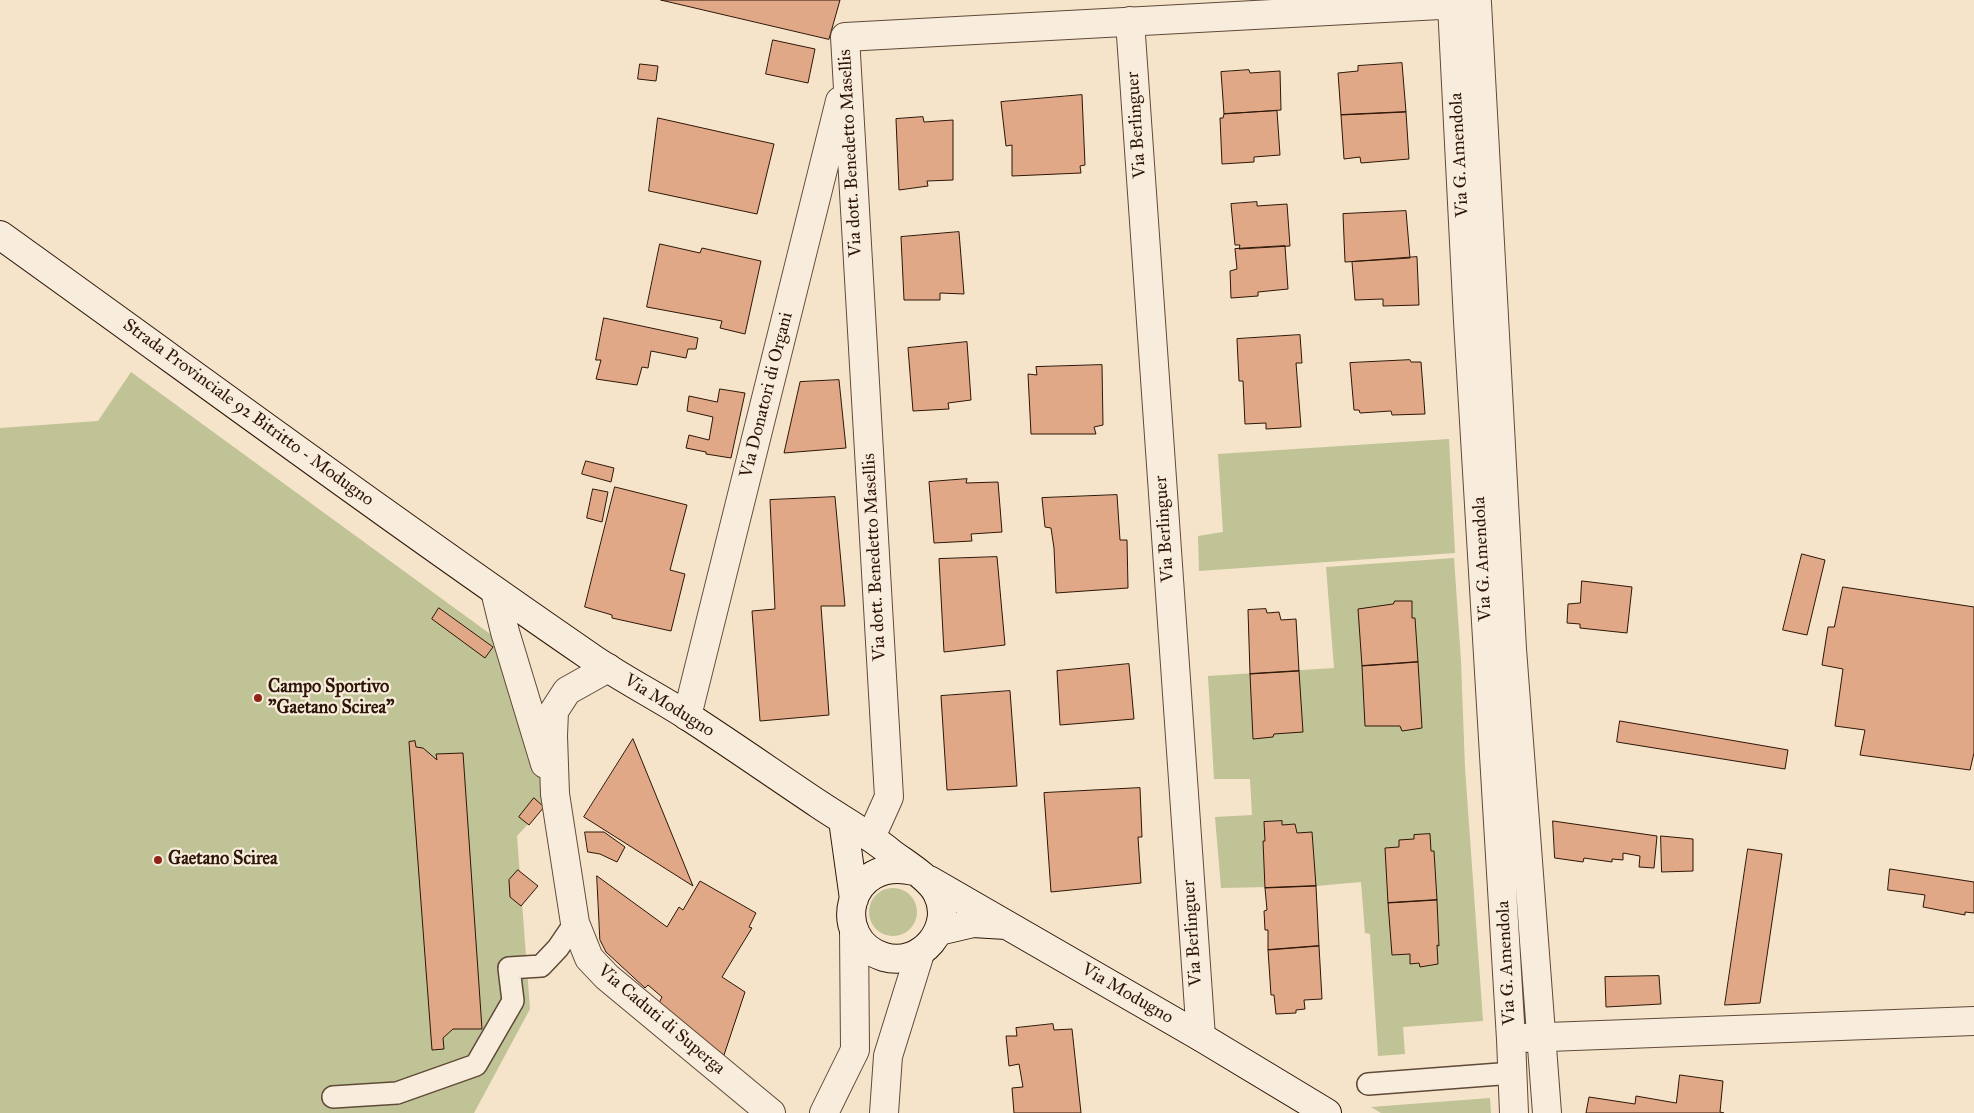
<!DOCTYPE html>
<html>
<head>
<meta charset="utf-8">
<style>
  body { margin:0 }
  canvas { display:block; background:#f5e3ca }
</style>
</head>
<body>
<canvas width="1974" height="1113"></canvas>
<script>
const ctx = document.querySelector('canvas').getContext('2d');
ctx.lineJoin = 'round';
function paint(path, color) { ctx.fillStyle = color; ctx.fill(path, 'evenodd'); }
function strokePath(path, color, width, dash) { ctx.strokeStyle = color; ctx.lineWidth = width; ctx.lineCap = dash ? 'butt' : 'round'; ctx.setLineDash(dash || []); ctx.stroke(path); }
function drawText(font, color, halo, rows, align = 'center') {
  ctx.font = font + ' "IM FELL Great Primer",serif'; ctx.lineWidth = 4.5; ctx.setLineDash([]); ctx.textBaseline = 'middle'; ctx.strokeStyle = halo; ctx.fillStyle = color; for (const [text, x, y, turn = 0] of rows) {
    ctx.save(); ctx.translate(x, y); ctx.rotate((+turn || 0) * Math.PI / 180); ctx.textAlign = isNaN(turn) ? turn : align; if (halo) ctx.strokeText(text, 0, 0); ctx.fillText(text, 0, 0); ctx.restore();
  }
}
paint(new Path2D(`
  M 131,372 L 497,639 L 548,802 L 517,836 L 530,1009 L 474,1113 L 0,1113 L 0,428 L 98,421 Z
  M 1449,439 L 1455,553 L 1199,571 L 1198,536 L 1223,532 L 1218,454 Z
  M 1454,558 L 1461,661 L 1465,768 L 1483,1021 L 1403,1027 L 1405,1054 L 1378,1056 L 1370,934 L 1365,933 L 1361,882 L 1316,886 L 1221,888 L 1215,817 L 1252,815 L 1250,779 L 1214,779 L 1208,676 L 1334,668 L 1326,567 Z
  M869 912a24 24 0 1 1 48 0a24 24 0 1 1-48 0Z
  M 1490,1098 L 1491,1113 L 1381,1113 L 1371,1107 Z`), '#bfc395');
const building = new Path2D(`
  M 661,0 L 840,0 L 829,39 Z
  M 773,40 L 815,49 L 808,83 L 766,74 Z
  M 1402,63 L 1406,112 L 1341,115 L 1338,73 L 1358,71 L 1358,66 Z
  M 640,64 L 658,66 L 656,81 L 638,79 Z
  M 1249,70 L 1250,73 L 1280,71 L 1281,110 L 1224,114 L 1221,72 Z
  M 1082,95 L 1085,165 L 1080,166 L 1081,173 L 1012,176 L 1012,145 L 1006,146 L 1001,102 Z
  M 1277,111 L 1280,155 L 1254,157 L 1254,162 L 1222,164 L 1220,118 L 1223,118 L 1224,114 Z
  M 1406,112 L 1409,159 L 1361,163 L 1360,157 L 1344,159 L 1341,115 Z
  M 923,117 L 924,122 L 953,120 L 953,180 L 927,181 L 928,186 L 899,190 L 896,119 Z
  M 658,118 L 774,144 L 757,214 L 649,191 Z
  M 1257,202 L 1257,206 L 1287,204 L 1290,246 L 1239,249 L 1240,245 L 1235,245 L 1231,204 Z
  M 1406,211 L 1410,258 L 1345,262 L 1343,214 Z
  M 959,232 L 964,294 L 940,293 L 940,300 L 904,300 L 901,237 Z
  M 660,244 L 700,253 L 702,248 L 761,261 L 745,334 L 720,328 L 722,321 L 647,307 Z
  M 1285,246 L 1288,289 L 1258,292 L 1258,296 L 1231,298 L 1230,271 L 1237,269 L 1235,249 Z
  M 1417,257 L 1419,305 L 1383,306 L 1383,299 L 1355,300 L 1352,262 Z
  M 604,318 L 698,338 L 696,349 L 688,349 L 686,358 L 651,351 L 648,368 L 642,367 L 637,385 L 596,379 L 601,360 L 596,360 Z
  M 1300,335 L 1302,363 L 1296,363 L 1301,427 L 1266,429 L 1266,423 L 1245,424 L 1243,381 L 1239,381 L 1237,339 Z
  M 967,342 L 971,400 L 948,403 L 949,409 L 913,411 L 908,348 Z
  M 1410,360 L 1411,362 L 1421,362 L 1425,414 L 1392,415 L 1391,411 L 1360,413 L 1359,410 L 1354,410 L 1350,363 Z
  M 1102,365 L 1103,425 L 1094,427 L 1096,434 L 1031,434 L 1028,374 L 1037,375 L 1036,367 Z
  M 839,380 L 846,448 L 784,453 L 800,382 Z
  M 720,389 L 745,393 L 731,458 L 706,454 L 706,452 L 686,448 L 689,435 L 709,440 L 713,417 L 687,411 L 689,396 L 717,402 Z
  M 586,461 L 614,468 L 611,482 L 582,474 Z
  M 967,479 L 966,483 L 998,482 L 1002,532 L 971,534 L 972,541 L 934,543 L 929,482 Z
  M 615,487 L 687,505 L 670,570 L 685,574 L 671,631 L 612,618 L 612,615 L 585,607 Z
  M 593,489 L 608,492 L 602,522 L 587,518 Z
  M 1117,495 L 1120,540 L 1127,540 L 1128,588 L 1056,593 L 1054,548 L 1051,528 L 1045,527 L 1042,498 Z
  M 835,497 L 845,606 L 821,606 L 829,715 L 760,721 L 752,611 L 775,609 L 770,500 Z
  M 1802,554 L 1825,560 L 1807,635 L 1783,630 Z
  M 997,557 L 1005,645 L 944,652 L 939,559 Z
  M 1582,581 L 1632,587 L 1627,633 L 1580,628 L 1580,624 L 1567,623 L 1568,604 L 1580,603 Z
  M 1843,587 L 1974,607 L 1974,753 L 1970,770 L 1860,755 L 1865,730 L 1835,726 L 1843,669 L 1822,665 L 1828,627 L 1834,627 Z
  M 1395,601 L 1412,601 L 1412,618 L 1415,618 L 1418,662 L 1362,666 L 1358,609 L 1393,604 Z
  M 439,608 L 493,647 L 485,658 L 432,619 Z
  M 1266,609 L 1267,613 L 1279,612 L 1281,620 L 1296,619 L 1299,671 L 1250,674 L 1248,610 Z
  M 1418,662 L 1422,728 L 1402,731 L 1400,726 L 1365,726 L 1362,666 Z
  M 1129,664 L 1134,719 L 1060,725 L 1057,671 Z
  M 1299,671 L 1303,732 L 1274,734 L 1273,737 L 1253,739 L 1250,674 Z
  M 1010,691 L 1017,786 L 947,790 L 941,696 Z
  M 1620,721 L 1788,750 L 1785,769 L 1617,742 Z
  M 633,739 L 693,886 L 584,817 Z
  M 415,741 L 416,747 L 423,748 L 437,760 L 436,754 L 463,753 L 482,1029 L 453,1029 L 443,1038 L 444,1049 L 432,1050 L 409,742 Z
  M 1140,788 L 1142,837 L 1138,837 L 1141,883 L 1051,892 L 1044,793 Z
  M 534,798 L 544,807 L 529,825 L 519,817 Z
  M 1282,821 L 1282,825 L 1295,824 L 1297,833 L 1312,832 L 1316,886 L 1265,888 L 1263,841 L 1265,841 L 1264,822 Z
  M 1553,821 L 1657,836 L 1654,868 L 1639,867 L 1640,856 L 1623,853 L 1623,860 L 1612,859 L 1612,862 L 1584,858 L 1583,862 L 1555,858 Z
  M 585,832 L 604,832 L 625,847 L 617,862 L 600,854 L 588,852 Z
  M 1430,834 L 1431,851 L 1434,851 L 1437,900 L 1388,903 L 1385,848 L 1399,847 L 1399,840 L 1414,839 L 1414,835 Z
  M 1661,836 L 1693,839 L 1693,871 L 1662,872 Z
  M 1748,849 L 1782,854 L 1760,1003 L 1725,1005 Z
  M 1890,869 L 1974,882 L 1974,913 L 1965,912 L 1965,915 L 1923,907 L 1925,895 L 1888,890 Z
  M 518,870 L 538,886 L 521,906 L 510,897 L 509,880 Z
  M 597,876 L 667,927 L 679,907 L 683,910 L 700,881 L 756,913 L 749,927 L 752,928 L 722,977 L 745,992 L 724,1055 L 717,1055 L 659,1003 L 662,997 L 648,985 L 645,988 L 606,952 L 600,940 Z
  M 1316,886 L 1319,946 L 1268,950 L 1268,930 L 1265,930 L 1264,911 L 1267,910 L 1265,888 Z
  M 1437,900 L 1439,946 L 1437,945 L 1438,964 L 1420,967 L 1419,963 L 1410,964 L 1410,954 L 1392,955 L 1388,903 Z
  M 1319,946 L 1322,999 L 1304,1000 L 1305,1009 L 1296,1010 L 1296,1013 L 1276,1014 L 1274,995 L 1271,995 L 1268,950 Z
  M 1659,976 L 1661,1004 L 1606,1007 L 1605,977 Z
  M 1053,1024 L 1054,1030 L 1072,1029 L 1081,1113 L 1014,1113 L 1012,1088 L 1023,1087 L 1019,1064 L 1009,1066 L 1006,1036 L 1017,1036 L 1016,1028 Z
  M 1680,1075 L 1723,1081 L 1720,1112 L 1724,1113 L 1586,1113 L 1589,1097 L 1635,1104 L 1636,1096 L 1676,1103 Z`);
paint(building, '#e0a886');
strokePath(building, '#2e1607', 1);
const service = new Path2D(`
  M 1368,1084 L 1513,1073
  M 333,1097 L 397,1093 L 476,1065 L 513,1001 L 509,968 L 541,966 L 558,948 L 575,923`);
const minor = new Path2D(`
  M 1452,5 L 1468,321 L 1511,1039 L 1514,1113
  M 1130,21 L 1201,1037
  M 495,591 L 505,632 L 545,764
  M 608,668 L 567,691 L 554,711 L 553,736 L 555,794 L 575,923 L 589,958 L 607,977 L 771,1113
  M 687,716 L 840,101
  M 871,837 L 889,797 L 845,37 L 1477,3 L 1512,649 L 1547,1113
  M 1521,1038 L 1974,1021`);
const tertiary = new Path2D(`
  M 824,1113 L 855,1050 L 854,930
  M 884,1113 L 888,1056 L 920,953`);
const secondary = new Path2D(`
  M 0,235 C 198,377 394,522 595,660 C 625,680 656,696 686,715 C 731,744 775,775 820,805 C 844,821 868,834 890,852 C 904,863 929,877 937,893 C 955,927 921,968 884,957 C 829,940 846,855 914,871
  M 843,820 L 854,899
  M 929,880 L 1201,1037 L 1327,1113
  M 939,931 L 973,923 L 1006,925`);
strokePath(service, '#604938', 24);
strokePath(minor, '#604938', 30);
strokePath(tertiary, '#604938', 30);
strokePath(secondary, '#2e1607', 30);
strokePath(service, '#f8eddd', 21);
strokePath(minor, '#f8eddd', 28);
strokePath(tertiary, '#f8eddd', 28);
strokePath(secondary, '#f8eddd', 28);
for (const [x, y, r, color] of [
  [258,698,5,"#8f2418"],
  [158,860,5,"#8f2418"]
]) { const dot = new Path2D(); dot.arc(x, y, r, 0, 2 * Math.PI); ctx.fillStyle = color; ctx.fill(dot); strokePath(dot, '#f8eddd', 2); }
drawText('18px', '#2e1607', '#f8eddd', [
  ["Via Berlinguer",1137,125,-94],
  ["Via dott. Benedetto Masellis",851,153,-93],
  ["Via G. Amendola",1460,155,-93],
  ["Via Donatori di Organi",767,395,-76],
  ["Strada Provinciale 92 Bitritto - Modugno",248,413,36],
  ["Via Berlinguer",1165,529,-94],
  ["Via dott. Benedetto Masellis",875,557,-93],
  ["Via G. Amendola",1483,559,-93],
  ["Via Modugno",669,706,32],
  ["Via Berlinguer",1193,933,-94],
  ["Via G. Amendola",1507,963,-93],
  ["Via Modugno",1127,994,30],
  ["Via Caduti di Superga",661,1020,40]
]);
drawText('bold 18px', '#2e1607', '#f8eddd', [
  ["Campo Sportivo",268,688],
  ["\"Gaetano Scirea\"",268,709],
  ["Gaetano Scirea",168,860]
], 'left');
</script>
</body>
</html>
